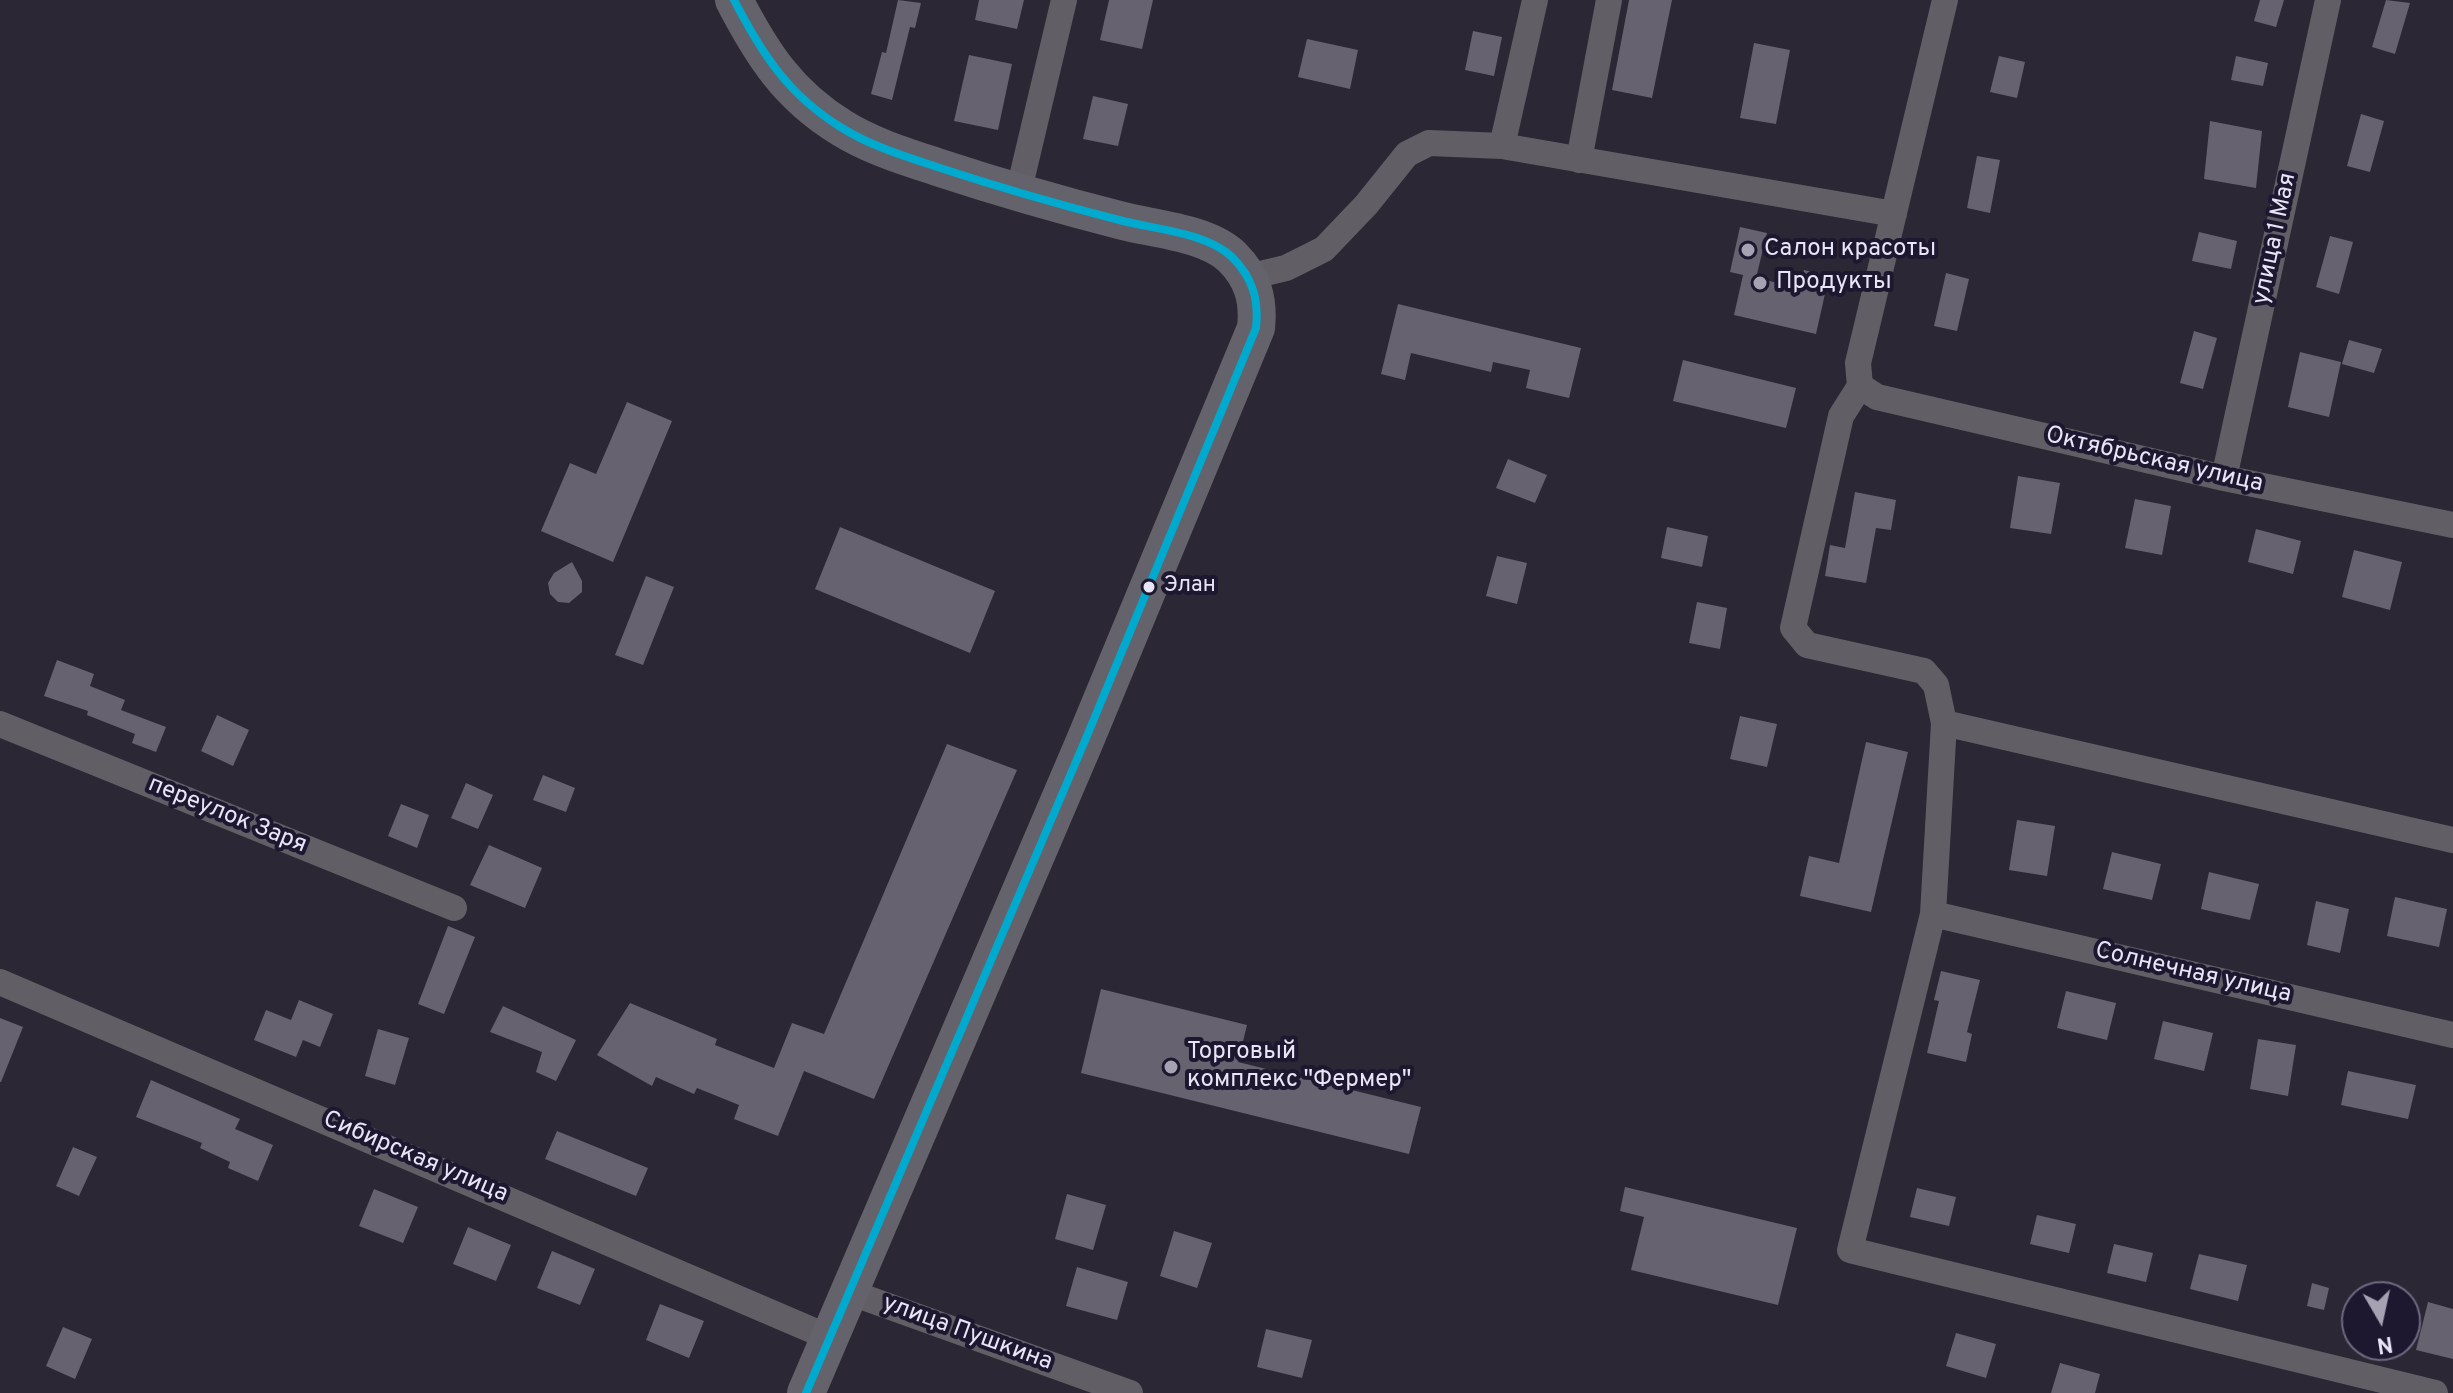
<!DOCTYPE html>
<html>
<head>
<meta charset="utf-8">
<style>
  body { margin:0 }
  #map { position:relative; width:2453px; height:1393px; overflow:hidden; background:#2b2734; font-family:Overpass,sans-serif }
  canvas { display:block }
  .north { position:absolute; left:2341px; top:1281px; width:80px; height:80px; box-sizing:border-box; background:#1e1730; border:2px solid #6f697f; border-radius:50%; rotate:171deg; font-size:22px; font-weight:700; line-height:32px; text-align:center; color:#e8e5f6 }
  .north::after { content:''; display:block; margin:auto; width:28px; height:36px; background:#a6a2b2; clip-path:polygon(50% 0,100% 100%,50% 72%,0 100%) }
</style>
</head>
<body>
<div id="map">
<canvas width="2453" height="1393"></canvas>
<div class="north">N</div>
</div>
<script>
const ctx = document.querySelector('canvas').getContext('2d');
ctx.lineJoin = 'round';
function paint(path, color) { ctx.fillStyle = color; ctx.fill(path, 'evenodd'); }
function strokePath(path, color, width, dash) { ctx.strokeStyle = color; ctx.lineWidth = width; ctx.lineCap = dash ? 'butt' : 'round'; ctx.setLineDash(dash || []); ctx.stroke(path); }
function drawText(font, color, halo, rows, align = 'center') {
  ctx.font = font + ' Overpass,sans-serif'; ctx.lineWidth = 8; ctx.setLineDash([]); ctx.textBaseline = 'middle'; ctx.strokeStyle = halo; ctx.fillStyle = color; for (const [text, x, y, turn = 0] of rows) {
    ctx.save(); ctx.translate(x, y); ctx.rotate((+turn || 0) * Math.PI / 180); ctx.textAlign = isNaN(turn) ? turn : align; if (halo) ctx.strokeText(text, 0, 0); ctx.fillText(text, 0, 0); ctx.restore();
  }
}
paint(new Path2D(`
  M 898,0 L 921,3 L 915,28 L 910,27 L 892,100 L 871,94 L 882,52 L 886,53 Z
  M 979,0 L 1024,0 L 1017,29 L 975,20 Z
  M 1109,0 L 1153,0 L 1142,49 L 1100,40 Z
  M 1629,0 L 1672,0 L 1652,98 L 1612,90 Z
  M 2260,0 L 2284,0 L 2276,27 L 2254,21 Z
  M 2386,0 L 2410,3 L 2395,54 L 2372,47 Z
  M 1473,31 L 1502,37 L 1494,76 L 1465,70 Z
  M 1307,39 L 1358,50 L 1350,89 L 1298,77 Z
  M 1754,43 L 1790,50 L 1776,124 L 1740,118 Z
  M 969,55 L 1012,64 L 998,130 L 954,121 Z
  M 1999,56 L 2025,62 L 2017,98 L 1990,92 Z
  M 2236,56 L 2268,63 L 2263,86 L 2231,80 Z
  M 1093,96 L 1128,104 L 1118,146 L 1083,139 Z
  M 2361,114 L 2384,121 L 2370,172 L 2347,166 Z
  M 2210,121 L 2262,131 L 2256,188 L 2204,179 Z
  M 1977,156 L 2000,160 L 1990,213 L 1967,208 Z
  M 1740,227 L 1767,233 L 1756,278 L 1730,272 Z
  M 2199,232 L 2237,241 L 2231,269 L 2192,261 Z
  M 2330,236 L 2353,242 L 2339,294 L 2316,287 Z
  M 1804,270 L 1829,276 L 1816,334 L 1734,315 L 1743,275 L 1800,288 Z
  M 1946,273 L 1969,279 L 1957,331 L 1934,326 Z
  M 1398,304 L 1581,348 L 1569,398 L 1526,388 L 1530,370 L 1493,362 L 1491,372 L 1411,353 L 1405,380 L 1381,374 Z
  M 2194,331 L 2217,338 L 2203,389 L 2180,383 Z
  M 2349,340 L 2382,349 L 2374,373 L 2342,364 Z
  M 2300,352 L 2341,362 L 2329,417 L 2288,407 Z
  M 1683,360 L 1796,388 L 1786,428 L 1673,401 Z
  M 627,402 L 672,421 L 613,562 L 541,531 L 570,463 L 596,474 Z
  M 1508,459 L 1547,475 L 1535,503 L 1496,488 Z
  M 2018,476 L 2060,483 L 2051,534 L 2010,528 Z
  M 1855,492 L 1896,500 L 1891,530 L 1876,528 L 1866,583 L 1825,576 L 1830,545 L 1845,548 Z
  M 2135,499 L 2171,506 L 2162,555 L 2125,548 Z
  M 840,527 L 995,591 L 970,653 L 815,589 Z
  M 1667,527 L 1708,536 L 1702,567 L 1661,558 Z
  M 2256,529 L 2301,541 L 2293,574 L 2248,562 Z
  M 2354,550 L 2402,562 L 2390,610 L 2342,597 Z
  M 1497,556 L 1527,563 L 1517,604 L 1486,596 Z
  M 572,562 L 582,581 L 582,592 L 569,603 L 558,602 L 550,594 L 548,583 L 554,573 Z
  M 646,576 L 674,587 L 643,665 L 615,655 Z
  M 1697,602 L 1727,608 L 1720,649 L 1689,643 Z
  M 57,660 L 94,674 L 90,686 L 125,700 L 121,710 L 166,727 L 156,752 L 132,743 L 135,734 L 87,715 L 88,711 L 44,696 Z
  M 217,715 L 249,730 L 233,766 L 201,751 Z
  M 1740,716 L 1777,724 L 1767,767 L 1730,759 Z
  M 1866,742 L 1908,752 L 1871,912 L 1800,896 L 1809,856 L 1839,863 Z
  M 947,744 L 1017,770 L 874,1099 L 804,1071 L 778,1136 L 734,1119 L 739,1105 L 697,1088 L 694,1094 L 656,1077 L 652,1086 L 597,1055 L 630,1003 L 717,1039 L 715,1045 L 774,1068 L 792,1023 L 824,1034 Z
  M 543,775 L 575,788 L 566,812 L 533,800 Z
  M 466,783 L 493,795 L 478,829 L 451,818 Z
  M 401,804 L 429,815 L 417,848 L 388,836 Z
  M 2017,820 L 2055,826 L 2047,876 L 2009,870 Z
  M 489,845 L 542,868 L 525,908 L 470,885 Z
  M 2112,852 L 2161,864 L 2152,900 L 2103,889 Z
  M 2209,872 L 2259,884 L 2250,920 L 2201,909 Z
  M 2395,897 L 2447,909 L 2439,947 L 2387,936 Z
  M 2316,901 L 2349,909 L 2340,953 L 2307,945 Z
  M 448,926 L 475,937 L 444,1014 L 418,1004 Z
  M 1941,971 L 1980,980 L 1967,1032 L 1972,1034 L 1966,1062 L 1927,1053 L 1939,1001 L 1934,1000 Z
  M 1101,989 L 1247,1025 L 1238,1062 L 1421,1107 L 1409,1154 L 1081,1073 Z
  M 2066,991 L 2116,1003 L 2107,1040 L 2057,1028 Z
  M 299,1000 L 333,1014 L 320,1047 L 303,1040 L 296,1057 L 254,1040 L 266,1010 L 291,1020 Z
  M 503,1006 L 576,1040 L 556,1081 L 536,1072 L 542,1052 L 490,1032 Z
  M 0,1018 L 23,1027 L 1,1082 L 0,1082 Z
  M 2163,1021 L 2213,1033 L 2204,1071 L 2154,1059 Z
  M 378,1029 L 409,1038 L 395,1085 L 365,1076 Z
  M 2258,1039 L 2296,1045 L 2288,1096 L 2250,1089 Z
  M 2348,1071 L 2416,1085 L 2408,1119 L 2341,1105 Z
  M 151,1080 L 240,1119 L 235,1129 L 273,1145 L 258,1181 L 228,1168 L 230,1162 L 200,1148 L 202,1143 L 136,1117 Z
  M 557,1131 L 648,1168 L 636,1196 L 545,1159 Z
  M 73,1147 L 97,1157 L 79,1196 L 56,1186 Z
  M 1625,1187 L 1797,1228 L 1778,1305 L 1631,1270 L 1644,1217 L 1620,1211 Z
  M 1917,1188 L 1956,1197 L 1949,1226 L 1910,1217 Z
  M 374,1189 L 418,1207 L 403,1243 L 359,1226 Z
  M 1067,1194 L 1106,1205 L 1093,1250 L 1055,1239 Z
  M 2037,1215 L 2076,1224 L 2069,1253 L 2030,1244 Z
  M 468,1227 L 511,1245 L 496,1281 L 453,1264 Z
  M 1174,1231 L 1212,1243 L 1197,1288 L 1160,1276 Z
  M 2114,1244 L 2153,1253 L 2146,1282 L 2107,1273 Z
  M 552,1251 L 595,1269 L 580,1305 L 537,1288 Z
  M 2199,1254 L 2247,1265 L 2238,1301 L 2190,1289 Z
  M 1077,1267 L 1128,1282 L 1117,1320 L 1066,1306 Z
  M 2312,1283 L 2329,1288 L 2324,1310 L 2307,1306 Z
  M 2428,1302 L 2453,1309 L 2453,1359 L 2416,1350 Z
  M 660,1304 L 704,1321 L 689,1358 L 646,1340 Z
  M 63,1327 L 92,1339 L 75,1379 L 46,1366 Z
  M 1266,1329 L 1312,1340 L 1302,1378 L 1257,1367 Z
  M 1956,1333 L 1996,1344 L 1986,1378 L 1946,1366 Z
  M 2060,1363 L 2100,1374 L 2095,1393 L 2051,1393 Z`), '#666270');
strokePath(new Path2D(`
  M 1502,146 L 1535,0
  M 1579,160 L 1609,0
  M 1018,194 L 1064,0
  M 1248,277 L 1286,268 L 1324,249 L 1366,205 L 1407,154 L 1429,143 L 1502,146 L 1894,214
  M 1860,386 L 1841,416 L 1793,628 L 1807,645 L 1924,671 L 1936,685 L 1944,723 L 1933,914 L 1850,1250 L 2435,1393
  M 1860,386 L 1877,397 L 2224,478 L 2453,525
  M 1860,386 L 1858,363 L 1945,0
  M 2224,478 L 2328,0
  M 1944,723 L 2453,840
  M 0,724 L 454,908
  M 1933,914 L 2453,1035
  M 0,982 L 828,1337
  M 849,1292 L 1130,1393`), '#615f65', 26);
strokePath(new Path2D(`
  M 734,0 C 762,54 788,95 842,128 C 871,146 904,156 937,167 C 998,187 1060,205 1123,221 C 1155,229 1207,233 1232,257 C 1253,278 1259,300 1256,328 L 1084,743 L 806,1393`), '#64626a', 38);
strokePath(new Path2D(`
  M 734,0 C 762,54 788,95 842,128 C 871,146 904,156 937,167 C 998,187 1060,205 1123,221 C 1155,229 1207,233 1232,257 C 1253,278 1259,300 1256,328 L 1084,743 L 806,1393`), '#00a9ce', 8);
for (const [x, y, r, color] of [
  [1748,250,8,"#a6a2b2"],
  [1760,283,8,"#a6a2b2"],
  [1149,587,7,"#e8e5f6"],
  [1171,1067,8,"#a6a2b2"]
]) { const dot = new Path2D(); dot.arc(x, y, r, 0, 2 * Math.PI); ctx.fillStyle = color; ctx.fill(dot); strokePath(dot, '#1e1730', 3); }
drawText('22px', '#e8e5f6', '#1e1730', [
  ["Элан",1164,587]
], 'left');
drawText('24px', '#e8e5f6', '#1e1730', [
  ["улица 1 Мая",2276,239,-78],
  ["Октябрьская улица",2154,461,13],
  ["переулок Заря",227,816,22],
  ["Солнечная улица",2193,974,13],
  ["Сибирская улица",415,1158,23],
  ["улица Пушкина",967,1334,20]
]);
drawText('24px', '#e8e5f6', '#1e1730', [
  ["Салон красоты",1764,250],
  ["Продукты",1776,283],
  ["Торговый",1187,1053],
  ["комплекс \"Фермер\"",1187,1081]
], 'left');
</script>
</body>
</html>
